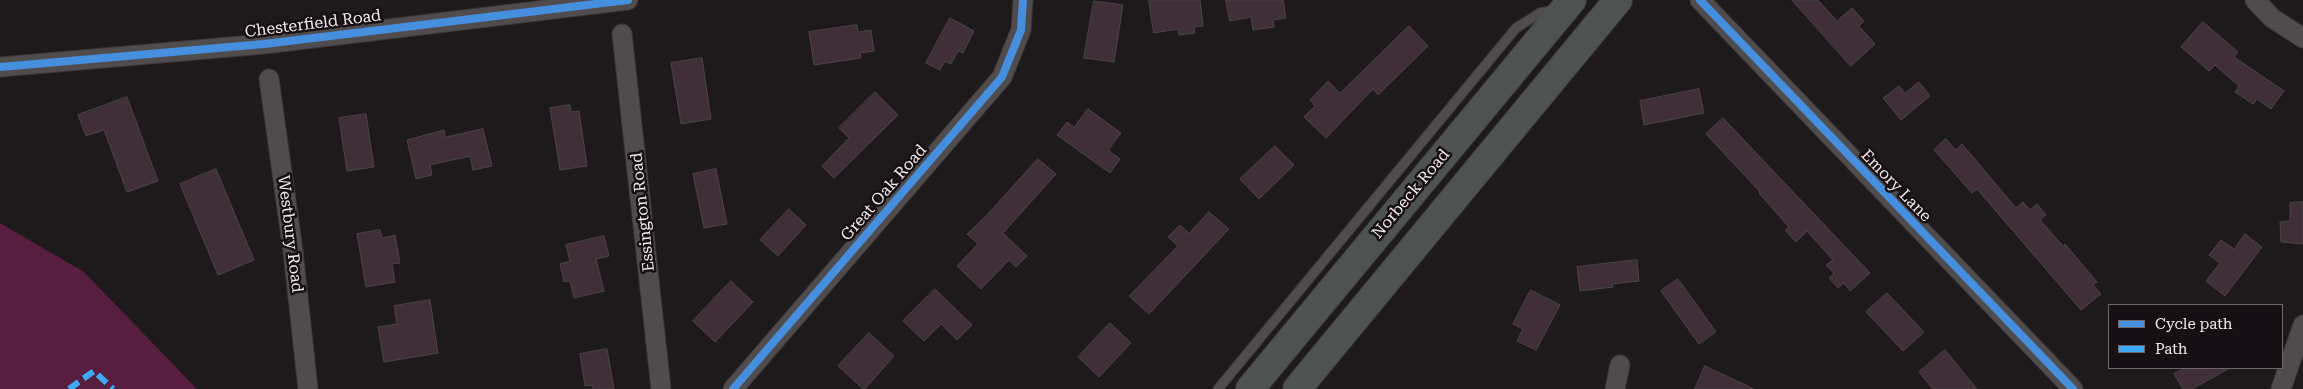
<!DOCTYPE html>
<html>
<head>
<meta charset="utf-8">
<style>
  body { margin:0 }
  #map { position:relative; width:2303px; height:389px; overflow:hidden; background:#1e1a1c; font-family:"Roboto Serif",serif }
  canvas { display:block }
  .legend { position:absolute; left:2108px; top:304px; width:175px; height:65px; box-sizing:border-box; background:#170f13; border:1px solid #6e676a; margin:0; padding:6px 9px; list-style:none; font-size:15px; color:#f1ebed }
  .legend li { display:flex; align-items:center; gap:10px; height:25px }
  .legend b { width:25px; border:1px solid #6e676a }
</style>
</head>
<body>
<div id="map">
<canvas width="2303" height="389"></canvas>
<ul class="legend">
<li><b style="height:6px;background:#468fdf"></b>Cycle path</li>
<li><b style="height:6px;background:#3fa9f5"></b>Path</li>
</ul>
</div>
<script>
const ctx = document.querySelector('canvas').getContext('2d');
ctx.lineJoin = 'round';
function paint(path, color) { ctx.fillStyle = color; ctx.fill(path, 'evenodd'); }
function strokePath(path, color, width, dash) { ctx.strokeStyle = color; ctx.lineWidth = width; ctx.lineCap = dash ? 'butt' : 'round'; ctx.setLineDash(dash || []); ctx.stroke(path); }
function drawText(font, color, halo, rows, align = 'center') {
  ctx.font = font + ' "Roboto Serif",serif'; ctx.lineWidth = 5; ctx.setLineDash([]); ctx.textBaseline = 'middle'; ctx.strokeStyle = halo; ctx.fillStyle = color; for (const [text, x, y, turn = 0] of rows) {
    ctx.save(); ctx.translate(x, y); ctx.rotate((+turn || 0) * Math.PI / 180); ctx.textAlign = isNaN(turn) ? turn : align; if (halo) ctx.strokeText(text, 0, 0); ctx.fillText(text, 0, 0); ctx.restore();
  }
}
paint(new Path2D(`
  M 0,223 L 84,272 L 197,389 L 0,389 Z`), '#581e3f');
const building = new Path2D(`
  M 1149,0 L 1200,0 L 1203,26 L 1194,27 L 1195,33 L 1179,35 L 1178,29 L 1154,33 Z
  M 1226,0 L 1283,0 L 1286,18 L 1273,20 L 1274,27 L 1253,30 L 1251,17 L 1230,21 Z
  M 1792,0 L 1818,0 L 1837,21 L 1852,8 L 1864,21 L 1859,26 L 1875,44 L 1851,66 Z
  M 1094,1 L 1123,5 L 1114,62 L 1084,58 Z
  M 950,18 L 974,31 L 963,53 L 958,51 L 951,64 L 945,61 L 940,70 L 926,63 Z
  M 2203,22 L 2238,52 L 2234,57 L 2284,91 L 2271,109 L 2257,99 L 2253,104 L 2235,92 L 2239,86 L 2215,65 L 2209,71 L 2181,47 Z
  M 857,25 L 858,32 L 871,30 L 874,51 L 860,53 L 861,58 L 814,65 L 809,32 Z
  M 1409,26 L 1428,46 L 1378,95 L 1373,89 L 1326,138 L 1304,117 L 1315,106 L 1310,100 L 1328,81 L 1340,93 Z
  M 702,58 L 711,119 L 681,124 L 671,63 Z
  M 1919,82 L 1930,96 L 1901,120 L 1883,98 L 1899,86 L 1905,93 Z
  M 1699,89 L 1704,113 L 1644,125 L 1640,101 Z
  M 875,92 L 898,115 L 834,178 L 822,166 L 849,138 L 839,128 Z
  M 127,97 L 158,181 L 127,192 L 104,130 L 86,136 L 78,115 Z
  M 570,105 L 571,112 L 579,111 L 587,166 L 560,170 L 550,108 Z
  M 1088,109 L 1121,133 L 1108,150 L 1120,159 L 1110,173 L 1057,135 L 1067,122 L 1074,127 Z
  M 366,114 L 374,167 L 347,171 L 339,118 Z
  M 1723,118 L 1870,273 L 1850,291 L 1844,283 L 1838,288 L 1829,278 L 1834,273 L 1826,265 L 1833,260 L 1807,231 L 1796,242 L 1785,230 L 1789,227 L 1759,193 L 1760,192 L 1706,134 Z
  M 483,129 L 492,166 L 473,170 L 470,156 L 430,165 L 432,175 L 416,179 L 407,140 L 444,130 L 445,137 Z
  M 1946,139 L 1956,150 L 1962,144 L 2016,208 L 2023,202 L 2030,210 L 2037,204 L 2046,215 L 2040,220 L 2063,246 L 2065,244 L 2097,282 L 2093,285 L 2101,294 L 2081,310 L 1977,189 L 1972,193 L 1934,150 Z
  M 1275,146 L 1294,165 L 1259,199 L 1240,179 Z
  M 1038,159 L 1056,174 L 1003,233 L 1027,256 L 1016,267 L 1009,260 L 981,289 L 957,266 L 978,244 L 967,234 L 986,216 Z
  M 216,169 L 254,260 L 218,275 L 180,184 Z
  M 716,169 L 727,224 L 704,228 L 693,174 Z
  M 2303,202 L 2303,244 L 2281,242 L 2280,222 L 2290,221 L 2290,203 Z
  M 789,209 L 806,225 L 778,256 L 760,240 Z
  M 1209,212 L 1229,229 L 1149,314 L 1129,296 L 1178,246 L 1168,237 L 1180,225 L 1189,233 Z
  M 380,230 L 382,238 L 395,235 L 400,263 L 392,264 L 395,282 L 366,287 L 357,234 Z
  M 2245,234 L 2262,247 L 2225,296 L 2206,281 L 2220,263 L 2209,255 L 2221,240 L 2234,249 Z
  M 604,236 L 609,256 L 596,259 L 604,291 L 574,298 L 570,281 L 564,282 L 560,264 L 570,261 L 566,245 Z
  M 1637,260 L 1639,281 L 1612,284 L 1613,287 L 1580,291 L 1577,267 Z
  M 1678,279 L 1716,332 L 1699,344 L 1661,291 Z
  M 731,281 L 753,302 L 715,342 L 693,321 Z
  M 935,289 L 972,325 L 957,340 L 941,324 L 924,341 L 903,321 Z
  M 1531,290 L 1560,305 L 1536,350 L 1517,341 L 1523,329 L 1513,324 Z
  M 1887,293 L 1924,332 L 1903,351 L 1866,312 Z
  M 430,300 L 438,353 L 384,362 L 378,327 L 397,324 L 394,306 Z
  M 1110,323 L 1131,343 L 1099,377 L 1078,357 Z
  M 869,333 L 894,356 L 865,389 L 863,389 L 838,366 Z
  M 607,349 L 614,389 L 593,389 L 592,385 L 585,386 L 580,354 Z
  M 1945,350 L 1977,389 L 1933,389 L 1919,372 Z
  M 1705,366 L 1754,389 L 1695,389 Z
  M 2186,368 L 2230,368 L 2192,389 L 2183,389 L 2174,374 Z`);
paint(building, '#402f39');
strokePath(building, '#494546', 1);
const service = new Path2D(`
  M 1218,389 L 1516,28 L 1540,13 L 1555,10`);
const minor = new Path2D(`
  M 1700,0 L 2073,389
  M 2255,0 L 2272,18 L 2303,38
  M 622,34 L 661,389
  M 0,67 L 264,44 L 628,0
  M 269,79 L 293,251 L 308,389
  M 733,389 L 1002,77 L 1021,30 L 1023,0
  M 1615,389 L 1620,365
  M 2281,389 L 2303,325`);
const primary = new Path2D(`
  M 1250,389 L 1572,0
  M 1297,389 L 1618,0`);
strokePath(service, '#3a3738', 11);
strokePath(minor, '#3a3738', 21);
strokePath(primary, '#3a3738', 30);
strokePath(service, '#504c4e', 9);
strokePath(minor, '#504c4e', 19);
strokePath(primary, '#4e5352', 28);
strokePath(new Path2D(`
  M 69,389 L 94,371 L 113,389`), '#3fa9f5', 6, [12, 6]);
strokePath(new Path2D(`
  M 1700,0 L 2073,389
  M 0,67 L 264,44 L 628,0
  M 733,389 L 1002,77 L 1021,30 L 1023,0`), '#468fdf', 8);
drawText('16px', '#f1ebed', '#170f13', [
  ["Chesterfield Road",313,24,-7],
  ["Emory Lane",1896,186,46],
  ["Great Oak Road",884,193,-49],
  ["Norbeck Road",1411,194,-50],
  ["Essington Road",643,212,-96],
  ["Westbury Road",290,234,83]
]);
</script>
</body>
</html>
